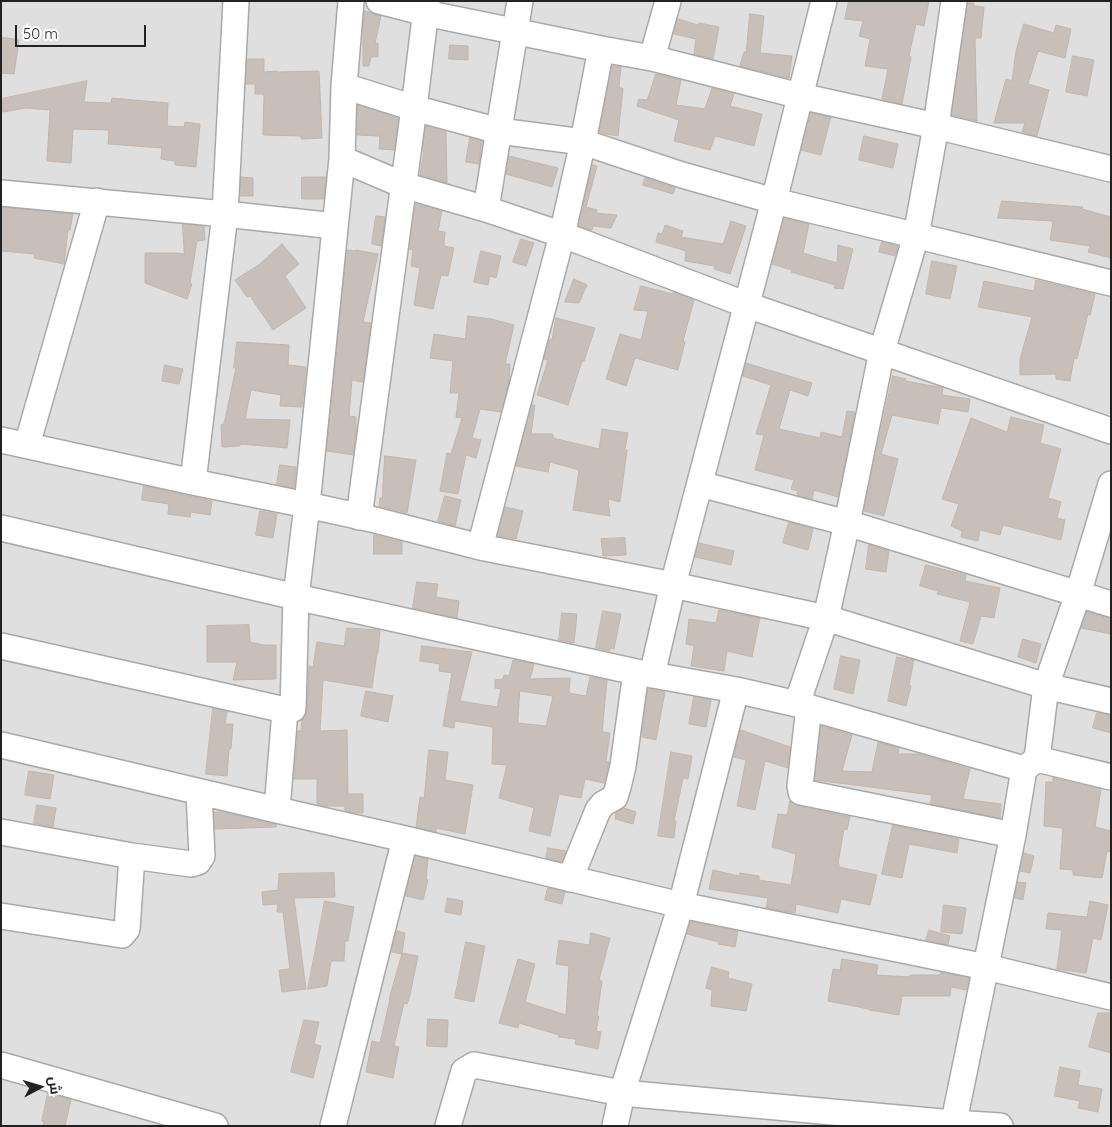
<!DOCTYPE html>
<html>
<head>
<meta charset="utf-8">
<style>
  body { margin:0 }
  #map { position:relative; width:1112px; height:1127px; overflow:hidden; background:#f2efe9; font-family:Quicksand,Cairo,sans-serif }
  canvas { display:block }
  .frame { position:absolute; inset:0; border:2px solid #222; pointer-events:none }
  .north { position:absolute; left:15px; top:1062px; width:50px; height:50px; -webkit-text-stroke:4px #fff; paint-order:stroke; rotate:84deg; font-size:14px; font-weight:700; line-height:20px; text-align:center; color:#222 }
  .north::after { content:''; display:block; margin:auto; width:18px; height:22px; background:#222; clip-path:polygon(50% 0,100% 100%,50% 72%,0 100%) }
  .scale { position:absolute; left:15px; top:25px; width:131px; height:22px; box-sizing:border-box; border:2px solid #222; border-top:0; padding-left:6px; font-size:15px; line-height:18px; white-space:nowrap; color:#222; -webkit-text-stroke:4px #fff; paint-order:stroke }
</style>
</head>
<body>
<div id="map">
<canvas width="1112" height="1127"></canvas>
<div class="frame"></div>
<div class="north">ش</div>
<div class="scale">50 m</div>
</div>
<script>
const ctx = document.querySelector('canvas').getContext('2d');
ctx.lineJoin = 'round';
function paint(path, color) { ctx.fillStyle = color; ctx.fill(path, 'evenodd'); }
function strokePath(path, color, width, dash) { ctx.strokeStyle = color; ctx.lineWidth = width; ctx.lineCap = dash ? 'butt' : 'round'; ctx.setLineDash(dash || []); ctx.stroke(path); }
paint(new Path2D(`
  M 1,1 L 1111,1 L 1111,1126 L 1,1126 Z`), '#e0dfdf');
const building = new Path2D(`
  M 849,1 L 929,1 L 924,26 L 916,24 L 909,56 L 911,57 L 902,104 L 882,99 L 888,69 L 865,66 L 870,39 L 859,36 L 863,21 L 845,19 Z
  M 968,3 L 974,3 L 974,6 L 984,7 L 981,38 L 975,38 L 977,121 L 952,115 Z
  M 365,11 L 381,16 L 375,43 L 378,43 L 378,57 L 371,57 L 369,66 L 363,66 L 363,25 Z
  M 750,14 L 764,16 L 760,53 L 792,56 L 789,78 L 740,66 L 744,52 L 746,52 Z
  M 678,19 L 698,25 L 699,23 L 719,27 L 713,59 L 694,54 L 696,39 L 674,34 Z
  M 1024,24 L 1054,33 L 1056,25 L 1071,29 L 1065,58 L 1038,51 L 1028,84 L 1049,90 L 1037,136 L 1022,132 L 1025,123 L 994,123 L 1006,79 L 1012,81 L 1016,51 Z
  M 1,37 L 19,40 L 14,74 L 1,73 Z
  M 450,45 L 468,46 L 468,60 L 449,59 Z
  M 1073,56 L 1094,60 L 1087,96 L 1066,92 Z
  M 247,59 L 264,59 L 264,72 L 277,71 L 277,72 L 319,71 L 322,138 L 301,139 L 301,136 L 263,135 L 264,94 L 255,94 L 255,84 L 246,84 Z
  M 612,66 L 621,67 L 619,87 L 623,89 L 618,136 L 606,134 L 600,132 Z
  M 656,74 L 681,80 L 676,105 L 705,109 L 712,88 L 734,94 L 730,106 L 762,114 L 754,146 L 715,136 L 710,150 L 674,141 L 679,120 L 637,106 L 639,99 L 647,100 Z
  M 87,81 L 84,102 L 111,103 L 112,98 L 168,103 L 167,126 L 184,127 L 185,122 L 200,124 L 196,167 L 175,165 L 175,161 L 161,159 L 162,148 L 108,144 L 109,130 L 73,129 L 71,163 L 47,161 L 50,110 L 26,108 L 3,112 L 1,99 Z
  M 358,105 L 398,118 L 394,150 L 379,149 L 380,136 L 357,135 Z
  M 811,113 L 831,117 L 821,155 L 801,150 Z
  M 426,126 L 446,132 L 447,183 L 420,175 L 424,152 L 423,152 Z
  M 864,136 L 898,144 L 893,168 L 859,160 Z
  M 470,138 L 482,141 L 479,164 L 466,162 Z
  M 509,156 L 558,168 L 552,187 L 506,174 Z
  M 593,165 L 597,166 L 586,207 L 597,210 L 596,213 L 617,215 L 611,228 L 593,226 L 592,230 L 590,230 L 579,226 Z
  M 241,177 L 253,178 L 253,196 L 240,196 Z
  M 302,177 L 326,177 L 324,199 L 302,199 Z
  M 645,178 L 675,188 L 673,194 L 643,185 Z
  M 1002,201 L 1083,207 L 1082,209 L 1111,217 L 1111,258 L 1088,252 L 1090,246 L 1050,240 L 1053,221 L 998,218 Z
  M 416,204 L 442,211 L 438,231 L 445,232 L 444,246 L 454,248 L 448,276 L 441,275 L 433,309 L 414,305 L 420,268 L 411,266 L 413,250 L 409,249 Z
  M 1,207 L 73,214 L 70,230 L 68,230 L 64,264 L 34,258 L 35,254 L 1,251 Z
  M 376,216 L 385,217 L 381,246 L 372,244 Z
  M 784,218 L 809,224 L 803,253 L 837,263 L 838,245 L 853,249 L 843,289 L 834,288 L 835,285 L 791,272 L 792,270 L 772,264 Z
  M 731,221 L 746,226 L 730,274 L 714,269 L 715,266 L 685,261 L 686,251 L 656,242 L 658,233 L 662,234 L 665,225 L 683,231 L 681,237 L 723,244 Z
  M 183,224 L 204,226 L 205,240 L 197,241 L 190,283 L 192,284 L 187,299 L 145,283 L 145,253 L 176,253 L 184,254 Z
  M 521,239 L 534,243 L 526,266 L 513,262 Z
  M 882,242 L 898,246 L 895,256 L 879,252 Z
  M 282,244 L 299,264 L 285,276 L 306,308 L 273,330 L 250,296 L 247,297 L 235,280 L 260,264 Z
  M 347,250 L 355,251 L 356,250 L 378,254 L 363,322 L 371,323 L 363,382 L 352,380 L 349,416 L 356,417 L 356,431 L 353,455 L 327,451 Z
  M 481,251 L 501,256 L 496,278 L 490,276 L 488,285 L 474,282 Z
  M 932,261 L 957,266 L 950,299 L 926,294 Z
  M 574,279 L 587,285 L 579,303 L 565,302 Z
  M 1036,280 L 1095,294 L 1090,315 L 1088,314 L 1077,359 L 1074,358 L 1070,381 L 1056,379 L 1056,374 L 1020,375 L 1020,359 L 1032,317 L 978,307 L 984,281 L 1034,291 Z
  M 641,286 L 673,294 L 674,292 L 694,300 L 683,341 L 685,342 L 678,370 L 635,358 L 626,386 L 606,379 L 620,334 L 641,340 L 648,311 L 634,310 Z
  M 468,316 L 491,319 L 514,325 L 505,364 L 510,364 L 509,381 L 501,412 L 480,409 L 472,438 L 481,440 L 476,458 L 466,455 L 458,494 L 440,491 L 447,453 L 451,454 L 462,418 L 456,417 L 459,393 L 450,393 L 453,361 L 430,358 L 434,334 L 465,339 Z
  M 556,318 L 595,328 L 584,361 L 582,361 L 568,405 L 537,395 L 548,360 L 544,359 L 550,339 L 552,339 Z
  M 237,342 L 289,345 L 288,365 L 306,367 L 302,407 L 280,406 L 281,395 L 251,390 L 245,419 L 290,420 L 287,448 L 240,444 L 240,446 L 222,447 L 221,425 L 224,424 L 236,368 L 234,368 Z
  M 746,363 L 812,383 L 808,396 L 790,390 L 779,429 L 820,438 L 821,432 L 842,437 L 847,411 L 855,412 L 838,497 L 814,490 L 812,499 L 797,495 L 798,491 L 791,489 L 794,480 L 755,470 L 764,435 L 756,434 L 771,385 L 743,376 Z
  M 165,365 L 183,369 L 179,384 L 162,381 Z
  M 893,376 L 906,379 L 906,381 L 943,388 L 942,395 L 970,399 L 968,412 L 941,408 L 938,424 L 892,415 L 881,454 L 898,459 L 884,516 L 864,511 Z
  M 532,405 L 535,405 L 531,434 L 553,434 L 553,438 L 599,449 L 602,429 L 628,433 L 625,449 L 627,450 L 620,502 L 608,499 L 610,516 L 573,510 L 579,470 L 550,462 L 548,472 L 516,466 Z
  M 1011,417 L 1044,425 L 1040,443 L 1061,449 L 1048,498 L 1061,502 L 1057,518 L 1065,520 L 1061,540 L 1003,525 L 1000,535 L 980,530 L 978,541 L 961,537 L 962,531 L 951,526 L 959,504 L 942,499 L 971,418 L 1007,432 Z
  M 385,456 L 416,460 L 407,513 L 379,506 L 380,498 L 382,498 Z
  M 280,465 L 296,467 L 294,488 L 277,484 Z
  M 144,486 L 212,501 L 210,515 L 191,512 L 190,517 L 168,514 L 169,504 L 142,500 Z
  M 445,496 L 461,500 L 455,526 L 438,521 Z
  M 505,507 L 523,511 L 516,539 L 498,536 Z
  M 260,511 L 277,514 L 273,538 L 256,535 Z
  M 789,522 L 813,529 L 808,550 L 783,543 Z
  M 374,535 L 402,542 L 402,554 L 374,554 Z
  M 625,538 L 626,555 L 603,556 L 601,539 Z
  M 699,543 L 734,551 L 731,565 L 695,557 Z
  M 869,545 L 889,551 L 886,572 L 866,569 Z
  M 926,565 L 966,575 L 965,581 L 1000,588 L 994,618 L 981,616 L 973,644 L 960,641 L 970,602 L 937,594 L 938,591 L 920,586 Z
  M 417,582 L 438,584 L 436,597 L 459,601 L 457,618 L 413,608 Z
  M 719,610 L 760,618 L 752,657 L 727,651 L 724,671 L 691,666 L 694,646 L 686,644 L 689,619 L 716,623 Z
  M 603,611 L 621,614 L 614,649 L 610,648 L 610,651 L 596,648 Z
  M 1087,612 L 1111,618 L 1111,634 L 1081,628 Z
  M 562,613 L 577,614 L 574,643 L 559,640 Z
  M 249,625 L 250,642 L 263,645 L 276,645 L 276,679 L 233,680 L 237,662 L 207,662 L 207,626 Z
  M 347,628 L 380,630 L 378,653 L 377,653 L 372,688 L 323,680 L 320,731 L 347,730 L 348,794 L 363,794 L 363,813 L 353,813 L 345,811 L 345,806 L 325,806 L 317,804 L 317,779 L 294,779 L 298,731 L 301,731 L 302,720 L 306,715 L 307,710 L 309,666 L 313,667 L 317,642 L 344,646 Z
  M 1023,639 L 1041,644 L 1036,663 L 1018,657 Z
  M 422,646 L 472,652 L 460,701 L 497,707 L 501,689 L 495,688 L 495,680 L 503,679 L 504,675 L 509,676 L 513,660 L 534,664 L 530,679 L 570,678 L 569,693 L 586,696 L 590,677 L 607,680 L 602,732 L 610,733 L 606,761 L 609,762 L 604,783 L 585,779 L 581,798 L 559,794 L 550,836 L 529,831 L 534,808 L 499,798 L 507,765 L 492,764 L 493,727 L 455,721 L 454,728 L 443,726 L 452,673 L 439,671 L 440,664 L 420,661 ZM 520,691 L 553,696 L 546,726 L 518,723 Z
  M 841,656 L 860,660 L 853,694 L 834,689 Z
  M 897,657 L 914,660 L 909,685 L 911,686 L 906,706 L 888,701 Z
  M 648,689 L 665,692 L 656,740 L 642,737 Z
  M 366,691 L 393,696 L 388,722 L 361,716 Z
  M 694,697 L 711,700 L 706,727 L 689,724 Z
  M 213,708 L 227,712 L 225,724 L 233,724 L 231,749 L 229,749 L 227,776 L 206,774 Z
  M 1097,713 L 1111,715 L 1111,733 L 1093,728 Z
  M 821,726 L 852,735 L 842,771 L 872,772 L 878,742 L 899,748 L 898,754 L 919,754 L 970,769 L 963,799 L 1001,804 L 1000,818 L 930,804 L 932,795 L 815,780 Z
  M 741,730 L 790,747 L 788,768 L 765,761 L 755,810 L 737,806 L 746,760 L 734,757 Z
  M 429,750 L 448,752 L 445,780 L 473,785 L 465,834 L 436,828 L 436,832 L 416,827 L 420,797 L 424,798 Z
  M 671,752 L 692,756 L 688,779 L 683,778 L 674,821 L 676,821 L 674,838 L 658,836 Z
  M 29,771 L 54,775 L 50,799 L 25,795 Z
  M 1053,778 L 1101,789 L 1095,827 L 1111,831 L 1111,852 L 1107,851 L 1102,878 L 1073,875 L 1073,870 L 1060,869 L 1063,828 L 1044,826 L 1046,782 L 1053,782 Z
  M 790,801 L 798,806 L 850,817 L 847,830 L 844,829 L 838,863 L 839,864 L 839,867 L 877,875 L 870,905 L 841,899 L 838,913 L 796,904 L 795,913 L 766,908 L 768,898 L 709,889 L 713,870 L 739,876 L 740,873 L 759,876 L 759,880 L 791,885 L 796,854 L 772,847 L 778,814 L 787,815 Z
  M 37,805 L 56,808 L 53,827 L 34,823 Z
  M 624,808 L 636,812 L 633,824 L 615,819 L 616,813 Z
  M 214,812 L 222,812 L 276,824 L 276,827 L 215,829 Z
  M 893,825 L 959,839 L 957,853 L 909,844 L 902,878 L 882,874 Z
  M 548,848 L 566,851 L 562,862 L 546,858 Z
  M 1024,853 L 1034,856 L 1030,873 L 1020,871 Z
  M 415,856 L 428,859 L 426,879 L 428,880 L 423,900 L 406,896 Z
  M 334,873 L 335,897 L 294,898 L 306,989 L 282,992 L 279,970 L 290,969 L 283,912 L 277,912 L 278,904 L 263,905 L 262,892 L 278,890 L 279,874 Z
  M 1018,882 L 1026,883 L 1023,900 L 1015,898 Z
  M 548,888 L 565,892 L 562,904 L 545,900 Z
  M 448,898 L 463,901 L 461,915 L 445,912 Z
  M 325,901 L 354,907 L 348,941 L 345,941 L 344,961 L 331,961 L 327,986 L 308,989 Z
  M 1090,901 L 1108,905 L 1101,940 L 1093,938 L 1086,973 L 1057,969 L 1062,930 L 1046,929 L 1048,913 L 1087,917 Z
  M 944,905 L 966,908 L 962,934 L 941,932 Z
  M 691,922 L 738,931 L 735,947 L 718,944 L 719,942 L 687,934 Z
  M 929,930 L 950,936 L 948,945 L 926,940 Z
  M 397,931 L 405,933 L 402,953 L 418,956 L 410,995 L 407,1004 L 404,1003 L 394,1046 L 399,1047 L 393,1078 L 366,1072 L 372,1041 L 380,1043 L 390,999 L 389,999 L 402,954 L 392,952 Z
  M 591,933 L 610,938 L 599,980 L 602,981 L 597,1016 L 599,1016 L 596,1031 L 601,1032 L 598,1049 L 575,1044 L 576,1039 L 558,1037 L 559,1035 L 519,1023 L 518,1028 L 499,1023 L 518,959 L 535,964 L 525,1002 L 566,1015 L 569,966 L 556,964 L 559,940 L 589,945 Z
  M 466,942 L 485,946 L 474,1002 L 455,998 Z
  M 842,959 L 878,965 L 876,975 L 910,977 L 910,975 L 940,975 L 941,972 L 969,978 L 966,990 L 951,987 L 950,996 L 902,996 L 899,1015 L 869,1010 L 869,1009 L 828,1001 L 833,969 L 840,970 Z
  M 712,967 L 729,972 L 728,978 L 752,984 L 746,1011 L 711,1006 L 712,990 L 706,988 Z
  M 1098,1013 L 1111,1013 L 1111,1053 L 1089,1047 Z
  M 428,1019 L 448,1020 L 447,1047 L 427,1046 Z
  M 304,1020 L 319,1022 L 314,1044 L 321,1046 L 313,1078 L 291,1072 Z
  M 1060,1067 L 1080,1071 L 1078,1085 L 1102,1089 L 1098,1112 L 1078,1108 L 1080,1101 L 1055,1096 Z
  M 48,1093 L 71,1100 L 65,1126 L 43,1126 L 44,1122 L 42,1121 Z`);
paint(building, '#c7bfb8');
strokePath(building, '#c4b6ab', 1);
const minor = new Path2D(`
  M 379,1 L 425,13 L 601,49 L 652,58 L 800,96 L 936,126 L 1111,169
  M 652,58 L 668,1
  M 344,86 L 414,108 L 499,131 L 583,142 L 682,175 L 774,201 L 1111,283
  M 342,159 L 403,185 L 486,209 L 566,236 L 747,305 L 1111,431
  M 1,193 L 225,214 L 335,226
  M 486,209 L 520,1
  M 1,440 L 193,482 L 307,505 L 371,519 L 480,547 L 673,585 L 826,618 L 1046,686 L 1111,701
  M 27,445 L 97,201
  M 193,482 L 225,214 L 236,1
  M 700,484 L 847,523 L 1111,604
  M 359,517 L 414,108 L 427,1
  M 1,528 L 296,597 L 636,672 L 736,690 L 797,704 L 1024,769
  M 480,547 L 562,235 L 583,142 L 601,49
  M 1,646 L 285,710
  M 652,675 L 673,585 L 774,201 L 824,1
  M 797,704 L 826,618 L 847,523 L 882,351 L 916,236 L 936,126 L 954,1
  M 809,707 L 800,786 L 801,792 L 1013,835
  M 1,745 L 277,810 L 405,839 L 681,905 L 986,967 L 1111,997
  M 1037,759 L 1111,777
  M 277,810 L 285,710 L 293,709 L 296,597 L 307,505 L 342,159 L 344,86 L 351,1
  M 1,832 L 132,856 L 191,864 L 198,862 L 202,856 L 199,792
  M 570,879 L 598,810 L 603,804 L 615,797 L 618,787 L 623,766 L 636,672
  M 1,916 L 122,935 L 127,929 L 132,856
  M 1,1065 L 215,1126
  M 333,1126 L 405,839
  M 448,1126 L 464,1071 L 474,1065 L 622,1093 L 953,1123 L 1000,1126
  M 615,1126 L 622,1093 L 681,905 L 736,690
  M 953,1126 L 1013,835 L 1024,769 L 1037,759 L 1046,686 L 1078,594 L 1111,484`);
strokePath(minor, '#a9a9a9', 28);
strokePath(minor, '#fff', 25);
</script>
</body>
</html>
